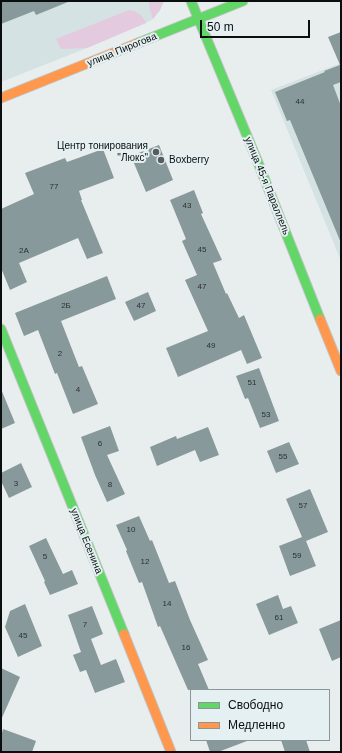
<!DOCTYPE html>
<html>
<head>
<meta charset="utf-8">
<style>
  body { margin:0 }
  #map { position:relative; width:342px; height:753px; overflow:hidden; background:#e8eeee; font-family:Arial,sans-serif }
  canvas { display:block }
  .frame { position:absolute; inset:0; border:2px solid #0b0e0f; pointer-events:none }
  .legend { position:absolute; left:190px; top:689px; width:140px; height:52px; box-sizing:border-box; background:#e4f0f2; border:1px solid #8d9697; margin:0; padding:5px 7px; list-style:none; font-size:12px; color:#0b0e0f }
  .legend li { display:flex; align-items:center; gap:8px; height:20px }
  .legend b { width:20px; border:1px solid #8d9697 }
  .scale { position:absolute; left:200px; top:20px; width:110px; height:18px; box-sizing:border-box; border:2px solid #0b0e0f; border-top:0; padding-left:5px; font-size:12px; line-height:14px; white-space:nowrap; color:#0b0e0f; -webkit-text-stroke:3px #e4f0f2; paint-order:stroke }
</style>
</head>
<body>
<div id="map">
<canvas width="342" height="753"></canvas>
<div class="frame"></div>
<ul class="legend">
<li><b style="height:5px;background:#63d668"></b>Свободно</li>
<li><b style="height:5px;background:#ff974d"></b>Медленно</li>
</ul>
<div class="scale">50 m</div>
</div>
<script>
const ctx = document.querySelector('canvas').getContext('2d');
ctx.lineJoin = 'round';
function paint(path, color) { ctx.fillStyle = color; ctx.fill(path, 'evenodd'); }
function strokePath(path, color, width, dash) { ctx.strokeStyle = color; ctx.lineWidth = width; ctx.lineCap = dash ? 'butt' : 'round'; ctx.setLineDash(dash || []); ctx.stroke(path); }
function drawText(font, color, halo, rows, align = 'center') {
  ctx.font = font + ' Arial,sans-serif'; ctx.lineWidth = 4; ctx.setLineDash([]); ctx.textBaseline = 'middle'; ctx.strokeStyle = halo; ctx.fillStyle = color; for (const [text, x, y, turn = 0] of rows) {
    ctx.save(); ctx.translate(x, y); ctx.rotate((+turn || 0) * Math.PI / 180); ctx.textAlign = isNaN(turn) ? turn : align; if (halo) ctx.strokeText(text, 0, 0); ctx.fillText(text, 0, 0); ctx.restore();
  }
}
paint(new Path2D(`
  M 1,1 L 164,1 L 160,10 L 153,19 L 146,23 L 87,48 L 1,82 Z
  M 341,63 L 341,261 L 271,90 Z`), '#d4e2e3');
paint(new Path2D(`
  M 149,1 L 164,1 L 160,10 L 153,19 L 150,10 Z
  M 129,10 C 139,12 142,15 146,23 L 87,48 L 61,49 L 56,39 Z`), '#e4cade');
paint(new Path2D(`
  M 1,1 L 68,1 L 68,2 L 36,15 L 34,11 L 1,24 Z
  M 341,32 L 341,82 L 333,85 L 341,106 L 341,243 L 290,120 L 287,121 L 275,92 L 325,72 L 324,71 L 340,65 L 328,37 Z
  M 159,145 L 173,180 L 146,192 L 131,156 Z
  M 103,149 L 114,178 L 79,191 L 82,200 L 81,200 L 103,253 L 87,259 L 78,238 L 19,263 L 27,282 L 10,290 L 1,268 L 1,209 L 34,194 L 25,173 L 65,158 L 67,162 Z
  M 194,190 L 203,213 L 201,214 L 222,260 L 213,263 L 226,294 L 227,293 L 239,318 L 244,315 L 262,358 L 247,364 L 241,350 L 178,377 L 166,348 L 208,331 L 185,280 L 197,275 L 182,241 L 186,239 L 170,200 Z
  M 107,276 L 116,299 L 61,321 L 79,367 L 82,366 L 98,404 L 73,414 L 57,373 L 55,374 L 38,330 L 24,336 L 15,313 Z
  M 148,292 L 156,311 L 134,321 L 125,302 Z
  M 259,368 L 279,421 L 260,428 L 248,398 L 245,399 L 236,376 Z
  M 1,389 L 15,423 L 1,429 Z
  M 110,426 L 119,451 L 107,455 L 125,494 L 107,502 L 95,475 L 81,437 Z
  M 208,427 L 219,455 L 200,462 L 195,450 L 157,466 L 150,447 L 176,436 L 177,439 Z
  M 289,442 L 299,464 L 276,473 L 267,451 Z
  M 21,463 L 32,487 L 9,498 L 1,481 L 1,473 Z
  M 310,489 L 328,532 L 306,541 L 316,566 L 290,576 L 279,546 L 302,537 L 286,499 Z
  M 139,516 L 150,541 L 152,540 L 169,583 L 175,581 L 190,620 L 208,660 L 198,664 L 209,690 L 188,690 L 160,626 L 158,627 L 142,582 L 139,583 L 126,551 L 127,550 L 116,525 Z
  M 46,538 L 63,574 L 72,570 L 78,584 L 50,595 L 44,582 L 45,581 L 29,546 Z
  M 278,595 L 283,609 L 291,606 L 298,623 L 269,635 L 256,604 Z
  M 25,604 L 42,646 L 18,657 L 5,627 L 10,611 Z
  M 92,606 L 103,634 L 91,639 L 101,665 L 116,659 L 125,682 L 95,693 L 86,670 L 80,672 L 73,655 L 81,652 L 68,615 Z
  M 341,620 L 341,657 L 332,661 L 319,629 Z
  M 1,668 L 20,677 L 1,720 Z
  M 3,729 L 36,741 L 32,752 L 1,752 L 1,736 Z
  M 206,740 L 247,740 L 247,741 L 218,752 L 210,752 Z
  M 281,740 L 306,740 L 310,752 L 285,752 Z`), '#88999b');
const fast = new Path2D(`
  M 191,1 L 257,160 L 320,319
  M 138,43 L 243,1
  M 1,329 L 124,634`);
const slow = new Path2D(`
  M 1,98 L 138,43
  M 320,319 L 341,371
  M 124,634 L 171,752`);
strokePath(fast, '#bfc4c4', 11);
strokePath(slow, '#bfc4c4', 11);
strokePath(fast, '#63d668', 9);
strokePath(slow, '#ff974d', 9);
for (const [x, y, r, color] of [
  [156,152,4,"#585c5d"],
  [161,160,4,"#585c5d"]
]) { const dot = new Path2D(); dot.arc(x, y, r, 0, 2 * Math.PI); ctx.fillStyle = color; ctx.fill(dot); strokePath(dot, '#e4f0f2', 1.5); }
drawText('8px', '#2a3132', null, [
  ["44",300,102],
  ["77",54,187],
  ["43",187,206],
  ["45",202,250],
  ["2А",24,251],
  ["47",202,287],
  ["2Б",66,306],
  ["47",141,306],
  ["49",211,346],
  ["2",60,354],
  ["51",252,383],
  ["4",78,390],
  ["53",266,415],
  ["6",100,444],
  ["55",283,457],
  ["3",16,484],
  ["8",110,485],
  ["57",303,506],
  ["10",131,530],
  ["59",297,556],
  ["5",45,557],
  ["12",145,562],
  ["14",167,604],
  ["61",279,618],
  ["7",85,625],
  ["45",23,636],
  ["16",186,648]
]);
drawText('10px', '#0b0e0f', '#e4f0f2', [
  ["улица Пирогова",122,50,-22],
  ["улица 45-я Параллель",267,186,68],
  ["улица Есенина",86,541,68]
]);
drawText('10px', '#0b0e0f', '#e4f0f2', [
  ["Центр тонирования",148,146],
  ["\"Люкс\"",148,158],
  ["Boxberry",169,160,"left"]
], 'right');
</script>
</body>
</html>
